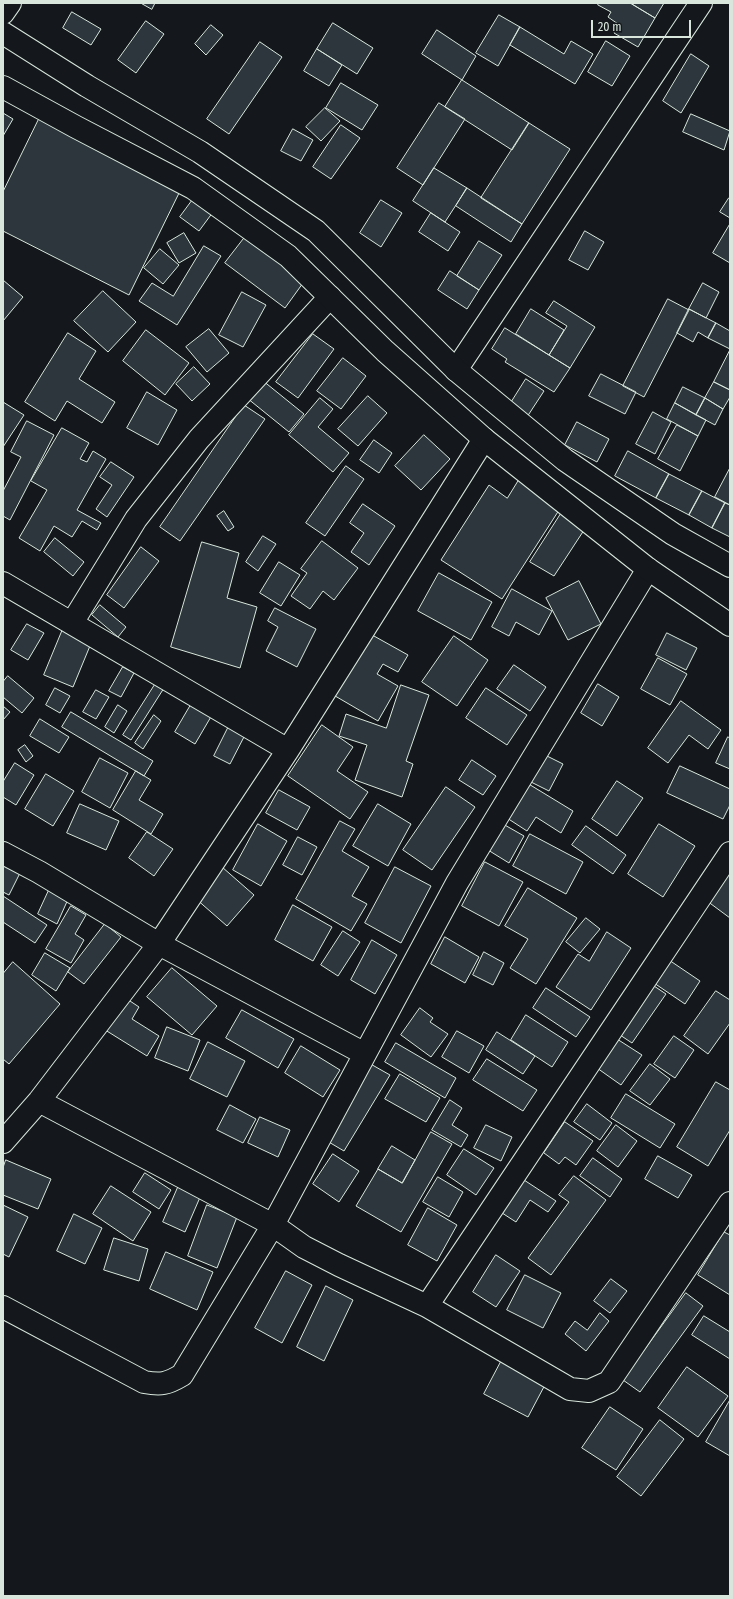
<!DOCTYPE html>
<html>
<head>
<meta charset="utf-8">
<style>
  body { margin:0 }
  #map { position:relative; width:733px; height:1599px; overflow:hidden; background:#14181c; font-family:"Fira Sans Condensed",sans-serif }
  canvas { display:block }
  .frame { position:absolute; inset:0; border:4px solid #d8e6dc; pointer-events:none }
  .scale { position:absolute; left:591px; top:20px; width:100px; height:18px; box-sizing:border-box; border:2px solid #d8e6dc; border-top:0; padding-left:5px; font-size:12px; line-height:14px; white-space:nowrap; color:#d8e6dc; -webkit-text-stroke:3px #14181c; paint-order:stroke }
</style>
</head>
<body>
<div id="map">
<canvas width="733" height="1599"></canvas>
<div class="frame"></div>
<div class="scale">20 m</div>
</div>
<script>
const ctx = document.querySelector('canvas').getContext('2d');
ctx.lineJoin = 'round';
function paint(path, color) { ctx.fillStyle = color; ctx.fill(path, 'evenodd'); }
function strokePath(path, color, width, dash) { ctx.strokeStyle = color; ctx.lineWidth = width; ctx.lineCap = dash ? 'butt' : 'round'; ctx.setLineDash(dash || []); ctx.stroke(path); }
const building = new Path2D(`
  M 141,3 L 155,3 L 152,9 Z
  M 599,3 L 630,3 L 655,18 L 638,47 L 614,33 L 618,24 L 608,17 L 611,12 L 598,5 Z
  M 632,3 L 664,3 L 655,18 L 632,4 Z
  M 72,12 L 101,29 L 91,45 L 63,28 Z
  M 499,15 L 520,27 L 498,66 L 476,53 Z
  M 146,21 L 164,34 L 136,73 L 118,60 Z
  M 333,23 L 373,48 L 357,74 L 317,49 Z
  M 211,25 L 223,35 L 206,55 L 195,44 Z
  M 520,27 L 564,54 L 571,41 L 593,54 L 575,84 L 510,45 Z
  M 437,30 L 476,56 L 462,80 L 422,54 Z
  M 606,41 L 630,56 L 612,86 L 588,72 Z
  M 260,42 L 282,57 L 229,134 L 207,119 Z
  M 317,49 L 342,65 L 329,86 L 304,71 Z
  M 691,54 L 709,66 L 681,113 L 663,101 Z
  M 462,80 L 529,123 L 512,150 L 445,107 Z
  M 341,83 L 378,105 L 362,130 L 326,108 Z
  M 439,103 L 465,119 L 423,185 L 397,168 Z
  M 325,108 L 340,121 L 321,141 L 306,127 Z
  M 3,113 L 13,119 L 3,136 Z
  M 691,114 L 730,131 L 724,150 L 683,132 Z
  M 41,115 L 182,187 L 129,295 L 3,231 L 3,192 Z
  M 529,123 L 570,149 L 522,224 L 481,198 Z
  M 341,125 L 360,138 L 331,179 L 313,167 Z
  M 293,129 L 313,140 L 301,161 L 281,151 Z
  M 434,168 L 467,188 L 445,222 L 413,201 Z
  M 467,188 L 522,224 L 511,242 L 456,206 Z
  M 197,194 L 216,208 L 199,231 L 180,217 Z
  M 729,198 L 730,198 L 730,218 L 720,212 Z
  M 381,200 L 402,213 L 381,247 L 360,233 Z
  M 431,213 L 460,232 L 448,251 L 419,232 Z
  M 730,224 L 730,263 L 713,253 Z
  M 585,231 L 604,242 L 588,270 L 569,260 Z
  M 249,232 L 308,276 L 285,308 L 225,263 Z
  M 184,233 L 196,253 L 179,263 L 167,243 Z
  M 479,241 L 502,255 L 479,290 L 457,276 Z
  M 204,246 L 221,256 L 177,325 L 139,301 L 152,283 L 173,296 Z
  M 160,249 L 179,265 L 163,284 L 144,268 Z
  M 450,271 L 479,290 L 467,309 L 438,290 Z
  M 3,280 L 23,297 L 3,321 Z
  M 703,283 L 719,292 L 706,318 L 689,309 Z
  M 103,291 L 136,322 L 108,352 L 74,321 Z
  M 242,292 L 266,305 L 243,347 L 219,335 Z
  M 668,299 L 689,310 L 644,397 L 623,386 Z
  M 554,301 L 595,327 L 570,368 L 549,355 L 567,326 L 546,313 Z
  M 531,309 L 564,330 L 549,355 L 516,334 Z
  M 689,309 L 716,323 L 708,338 L 698,332 L 693,342 L 677,333 Z
  M 716,323 L 730,331 L 730,349 L 708,338 Z
  M 505,328 L 570,368 L 554,392 L 505,362 L 507,359 L 492,349 Z
  M 209,329 L 229,353 L 207,372 L 186,347 Z
  M 146,330 L 189,363 L 165,395 L 123,361 Z
  M 68,333 L 96,351 L 79,379 L 115,402 L 102,423 L 67,401 L 55,421 L 25,402 Z
  M 313,334 L 334,349 L 298,398 L 276,382 Z
  M 730,350 L 730,390 L 714,382 Z
  M 343,358 L 366,376 L 341,409 L 317,391 Z
  M 194,367 L 210,384 L 192,401 L 176,384 Z
  M 601,374 L 636,392 L 625,414 L 589,396 Z
  M 526,379 L 544,391 L 527,417 L 509,406 Z
  M 262,380 L 304,414 L 289,432 L 247,398 Z
  M 714,382 L 730,390 L 730,397 L 723,409 L 705,398 Z
  M 683,387 L 705,398 L 696,415 L 675,403 Z
  M 147,392 L 177,410 L 158,445 L 127,428 Z
  M 368,396 L 387,413 L 358,446 L 338,429 Z
  M 320,398 L 333,409 L 318,427 L 349,453 L 333,472 L 289,435 Z
  M 705,398 L 723,409 L 715,425 L 696,415 Z
  M 3,402 L 24,415 L 3,447 Z
  M 675,403 L 706,420 L 698,436 L 667,419 Z
  M 244,405 L 265,419 L 180,541 L 160,527 Z
  M 653,412 L 671,422 L 655,454 L 636,444 Z
  M 27,421 L 54,435 L 10,520 L 3,516 L 3,491 L 21,457 L 11,452 Z
  M 577,422 L 609,439 L 597,462 L 565,445 Z
  M 677,425 L 698,436 L 680,471 L 658,459 Z
  M 62,428 L 89,443 L 80,459 L 87,462 L 93,451 L 106,459 L 77,510 L 101,523 L 97,530 L 82,521 L 72,537 L 54,526 L 40,551 L 19,538 L 47,490 L 31,481 Z
  M 424,435 L 450,459 L 421,490 L 395,466 Z
  M 374,440 L 392,453 L 379,473 L 360,460 Z
  M 628,451 L 669,474 L 656,498 L 615,476 Z
  M 111,462 L 134,477 L 107,517 L 96,509 L 112,485 L 100,477 Z
  M 346,466 L 364,479 L 325,536 L 306,523 Z
  M 730,468 L 730,505 L 715,497 Z
  M 669,474 L 702,491 L 689,515 L 656,498 Z
  M 519,480 L 561,507 L 502,599 L 441,560 L 489,485 L 507,498 Z
  M 702,491 L 725,503 L 712,528 L 689,515 Z
  M 725,503 L 730,505 L 730,537 L 712,528 Z
  M 363,504 L 395,526 L 369,565 L 351,552 L 364,533 L 350,523 Z
  M 564,509 L 588,524 L 554,576 L 530,562 Z
  M 224,511 L 234,527 L 228,531 L 217,516 Z
  M 263,536 L 276,544 L 258,571 L 246,562 Z
  M 55,538 L 84,562 L 73,576 L 44,552 Z
  M 322,541 L 358,568 L 334,600 L 323,591 L 310,609 L 291,596 L 307,573 L 301,569 Z
  M 202,542 L 239,553 L 227,598 L 257,607 L 240,668 L 171,647 Z
  M 141,547 L 159,561 L 124,608 L 107,595 Z
  M 279,562 L 300,575 L 281,606 L 260,593 Z
  M 439,573 L 492,602 L 471,640 L 418,611 Z
  M 579,581 L 601,624 L 568,640 L 546,598 Z
  M 512,589 L 552,611 L 539,635 L 516,622 L 509,636 L 492,627 Z
  M 100,605 L 126,627 L 118,637 L 92,615 Z
  M 275,608 L 316,629 L 297,667 L 266,651 L 278,627 L 268,621 Z
  M 27,624 L 44,633 L 28,660 L 11,650 Z
  M 63,629 L 92,641 L 73,687 L 44,675 Z
  M 365,631 L 408,655 L 398,672 L 383,664 L 377,674 L 398,686 L 378,721 L 330,693 Z
  M 667,633 L 697,648 L 686,670 L 656,655 Z
  M 454,636 L 488,660 L 457,706 L 422,682 Z
  M 658,658 L 687,674 L 670,705 L 641,689 Z
  M 514,665 L 546,687 L 530,711 L 497,689 Z
  M 123,667 L 134,673 L 121,697 L 109,691 Z
  M 8,676 L 34,698 L 22,713 L 3,697 L 3,682 Z
  M 156,683 L 164,688 L 131,740 L 123,735 Z
  M 598,684 L 619,697 L 602,726 L 581,713 Z
  M 401,685 L 429,695 L 406,761 L 413,764 L 402,797 L 355,780 L 367,745 L 339,736 L 346,714 L 386,728 Z
  M 55,688 L 70,696 L 60,713 L 46,705 Z
  M 486,688 L 527,715 L 507,745 L 466,718 Z
  M 96,690 L 109,697 L 96,719 L 83,712 Z
  M 681,701 L 721,730 L 708,749 L 689,735 L 668,763 L 648,748 Z
  M 192,703 L 212,715 L 195,744 L 175,732 Z
  M 118,705 L 127,711 L 114,733 L 105,727 Z
  M 3,706 L 10,712 L 3,720 Z
  M 71,712 L 153,761 L 144,776 L 62,727 Z
  M 154,715 L 161,721 L 143,749 L 135,743 Z
  M 40,719 L 69,737 L 59,753 L 30,736 Z
  M 230,724 L 246,733 L 230,764 L 214,756 Z
  M 322,725 L 353,747 L 337,771 L 368,792 L 350,819 L 288,776 Z
  M 728,737 L 730,738 L 730,769 L 716,763 Z
  M 25,745 L 33,756 L 26,762 L 18,750 Z
  M 543,754 L 563,764 L 549,791 L 529,781 Z
  M 100,758 L 128,773 L 110,808 L 82,792 Z
  M 472,760 L 496,776 L 483,795 L 459,780 Z
  M 15,763 L 34,775 L 16,805 L 3,797 L 3,782 Z
  M 680,766 L 730,789 L 730,805 L 723,819 L 667,793 Z
  M 136,771 L 151,780 L 139,800 L 163,814 L 151,834 L 113,810 Z
  M 46,774 L 74,791 L 53,826 L 25,809 Z
  M 617,781 L 643,798 L 617,836 L 592,819 Z
  M 527,783 L 573,811 L 561,833 L 536,817 L 527,831 L 507,818 Z
  M 446,787 L 475,807 L 432,870 L 403,850 Z
  M 279,790 L 310,807 L 297,830 L 266,813 Z
  M 80,804 L 119,821 L 106,850 L 67,833 Z
  M 378,804 L 411,824 L 388,866 L 353,846 Z
  M 340,821 L 355,829 L 342,851 L 369,867 L 352,896 L 367,904 L 351,931 L 296,899 Z
  M 258,824 L 287,841 L 261,886 L 233,870 Z
  M 503,824 L 524,836 L 509,863 L 488,850 Z
  M 659,824 L 695,846 L 663,897 L 628,874 Z
  M 586,826 L 626,855 L 613,874 L 572,845 Z
  M 147,832 L 173,849 L 154,876 L 129,858 Z
  M 530,834 L 583,862 L 566,894 L 513,866 Z
  M 298,837 L 317,847 L 302,875 L 283,865 Z
  M 3,855 L 24,865 L 9,895 L 3,892 Z
  M 485,862 L 523,882 L 499,926 L 462,906 Z
  M 730,862 L 730,918 L 703,898 Z
  M 222,867 L 254,895 L 227,926 L 195,898 Z
  M 395,867 L 431,886 L 401,943 L 365,923 Z
  M 50,888 L 69,897 L 57,924 L 38,914 Z
  M 528,888 L 577,918 L 536,984 L 510,968 L 528,939 L 505,926 Z
  M 3,896 L 47,925 L 35,943 L 3,922 Z
  M 293,905 L 332,927 L 313,961 L 275,940 Z
  M 71,906 L 86,915 L 75,934 L 84,940 L 71,963 L 46,949 Z
  M 586,918 L 600,929 L 580,953 L 566,942 Z
  M 105,924 L 121,937 L 84,984 L 68,972 Z
  M 343,931 L 360,942 L 338,976 L 321,965 Z
  M 607,932 L 631,948 L 591,1010 L 556,987 L 578,954 L 589,961 Z
  M 445,937 L 479,957 L 465,983 L 431,964 Z
  M 372,940 L 397,955 L 375,994 L 351,980 Z
  M 484,952 L 504,963 L 493,985 L 473,975 Z
  M 45,953 L 70,968 L 56,991 L 32,975 Z
  M 666,958 L 700,981 L 685,1004 L 651,981 Z
  M 13,962 L 60,1004 L 9,1064 L 3,1059 L 3,974 Z
  M 172,968 L 217,1006 L 192,1035 L 147,997 Z
  M 648,982 L 666,994 L 632,1043 L 614,1031 Z
  M 546,988 L 590,1017 L 576,1037 L 533,1008 Z
  M 716,991 L 730,1000 L 730,1023 L 708,1054 L 684,1036 Z
  M 121,995 L 139,1007 L 132,1019 L 159,1036 L 147,1056 L 102,1028 Z
  M 420,1008 L 433,1018 L 430,1022 L 448,1034 L 431,1057 L 401,1035 Z
  M 242,1010 L 294,1039 L 278,1068 L 226,1038 Z
  M 526,1015 L 568,1042 L 552,1067 L 511,1040 Z
  M 167,1027 L 200,1040 L 188,1071 L 155,1058 Z
  M 457,1031 L 484,1046 L 469,1073 L 442,1057 Z
  M 497,1032 L 535,1056 L 523,1074 L 486,1050 Z
  M 674,1036 L 694,1050 L 675,1078 L 654,1064 Z
  M 617,1039 L 642,1055 L 621,1085 L 597,1068 Z
  M 208,1042 L 245,1061 L 227,1097 L 190,1079 Z
  M 396,1043 L 456,1078 L 445,1098 L 385,1062 Z
  M 301,1046 L 340,1070 L 323,1097 L 285,1073 Z
  M 487,1059 L 537,1090 L 523,1111 L 473,1080 Z
  M 367,1062 L 390,1075 L 344,1151 L 322,1138 Z
  M 650,1064 L 670,1079 L 650,1105 L 630,1091 Z
  M 400,1074 L 440,1098 L 426,1122 L 385,1099 Z
  M 716,1082 L 730,1090 L 730,1130 L 708,1166 L 677,1147 Z
  M 626,1094 L 675,1124 L 660,1148 L 611,1118 Z
  M 450,1100 L 462,1108 L 452,1125 L 468,1135 L 461,1147 L 432,1130 Z
  M 587,1104 L 612,1123 L 600,1140 L 574,1122 Z
  M 230,1105 L 256,1119 L 243,1143 L 217,1130 Z
  M 260,1117 L 290,1130 L 278,1157 L 248,1143 Z
  M 565,1122 L 593,1141 L 576,1165 L 565,1157 L 559,1164 L 544,1153 Z
  M 486,1125 L 512,1137 L 501,1161 L 474,1148 Z
  M 616,1125 L 637,1141 L 618,1167 L 597,1151 Z
  M 431,1132 L 452,1144 L 401,1232 L 356,1206 L 378,1169 L 402,1183 Z
  M 392,1146 L 415,1160 L 402,1183 L 378,1169 Z
  M 464,1149 L 494,1168 L 476,1195 L 447,1175 Z
  M 333,1154 L 359,1171 L 339,1202 L 313,1184 Z
  M 658,1156 L 692,1175 L 678,1198 L 645,1179 Z
  M 593,1158 L 622,1179 L 610,1197 L 580,1176 Z
  M 6,1160 L 51,1179 L 38,1209 L 3,1195 L 3,1168 Z
  M 145,1173 L 171,1190 L 159,1209 L 133,1192 Z
  M 574,1176 L 606,1200 L 551,1275 L 528,1258 L 569,1202 L 559,1195 Z
  M 438,1177 L 463,1192 L 449,1217 L 423,1202 Z
  M 521,1178 L 556,1201 L 548,1212 L 530,1200 L 516,1222 L 499,1211 Z
  M 179,1185 L 201,1195 L 185,1232 L 163,1222 Z
  M 111,1186 L 151,1212 L 133,1241 L 93,1214 Z
  M 3,1205 L 28,1217 L 9,1257 L 3,1254 Z
  M 207,1205 L 237,1217 L 217,1268 L 188,1256 Z
  M 428,1208 L 457,1225 L 437,1261 L 408,1245 Z
  M 74,1214 L 102,1228 L 85,1264 L 57,1251 Z
  M 724,1232 L 730,1235 L 730,1295 L 698,1275 Z
  M 114,1238 L 148,1249 L 139,1281 L 104,1270 Z
  M 166,1252 L 213,1272 L 197,1310 L 150,1289 Z
  M 496,1255 L 520,1271 L 496,1307 L 473,1292 Z
  M 286,1271 L 312,1285 L 282,1343 L 255,1328 Z
  M 525,1275 L 561,1293 L 543,1328 L 507,1310 Z
  M 611,1279 L 627,1291 L 610,1313 L 594,1301 Z
  M 326,1286 L 353,1300 L 324,1361 L 297,1347 Z
  M 686,1293 L 703,1306 L 640,1392 L 623,1380 Z
  M 600,1313 L 609,1321 L 586,1351 L 565,1334 L 575,1321 L 587,1330 Z
  M 704,1316 L 730,1332 L 730,1359 L 692,1335 Z
  M 503,1358 L 547,1381 L 528,1417 L 484,1394 Z
  M 687,1367 L 728,1396 L 698,1437 L 658,1408 Z
  M 730,1400 L 730,1456 L 706,1442 Z
  M 610,1407 L 643,1429 L 616,1470 L 582,1448 Z
  M 660,1420 L 684,1439 L 641,1496 L 617,1477 Z`);
paint(building, '#2c363c');
strokePath(building, '#d8e6dc', 1);
const minor = new Path2D(`
  M 3,13 L 10,3
  M 456,370 L 701,3
  M 3,583 L 288,750
  M 72,623 L 136,519 L 199,439 L 330,297
  M 3,853 L 39,872 L 159,944 L 365,1054
  M 39,1101 L 273,1225 L 304,1247 L 339,1265 L 427,1306 L 570,1389 L 589,1391 L 609,1382 L 730,1203
  M 3,1142 L 39,1101 L 159,944 L 288,750 L 484,439
  M 427,1306 L 730,853
  M 3,1307 L 144,1382 C 161,1385 167,1384 182,1375 L 273,1225 L 457,883 L 648,569`);
const major = new Path2D(`
  M 3,33 L 87,86 L 200,152 L 316,231 L 456,370 L 565,460 L 673,534 L 730,566
  M 3,87 L 76,127 L 193,188 L 288,256 L 385,351 L 484,439 L 648,569 L 730,625`);
strokePath(minor, '#d8e6dc', 24);
strokePath(major, '#d8e6dc', 24);
strokePath(minor, '#14181c', 22);
strokePath(major, '#14181c', 22);
</script>
</body>
</html>
